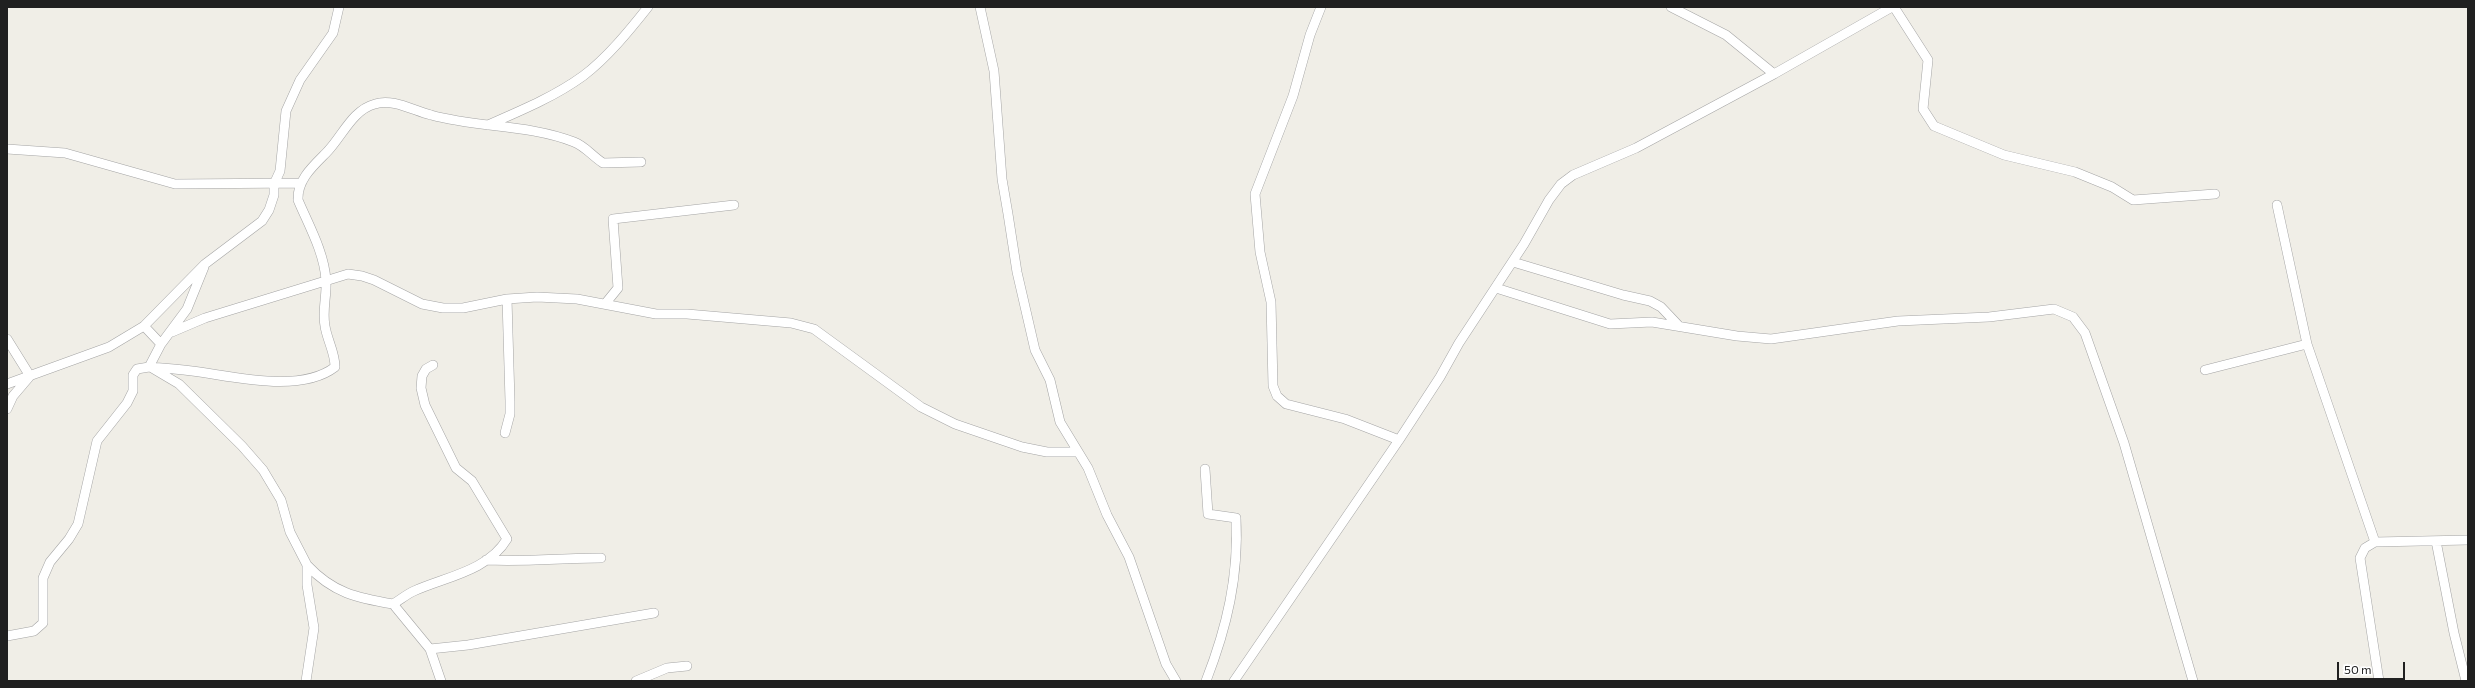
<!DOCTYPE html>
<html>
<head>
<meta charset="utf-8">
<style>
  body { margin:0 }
  #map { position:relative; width:2475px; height:688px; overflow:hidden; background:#f0eee7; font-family:Commissioner,sans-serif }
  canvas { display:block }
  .frame { position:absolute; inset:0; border:8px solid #202020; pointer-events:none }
  .scale { position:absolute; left:2337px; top:662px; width:68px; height:18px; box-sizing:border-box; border:2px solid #202020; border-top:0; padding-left:5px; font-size:12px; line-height:14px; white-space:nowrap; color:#202020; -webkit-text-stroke:3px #fff; paint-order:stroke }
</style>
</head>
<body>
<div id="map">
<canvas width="2475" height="688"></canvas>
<div class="frame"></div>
<div class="scale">50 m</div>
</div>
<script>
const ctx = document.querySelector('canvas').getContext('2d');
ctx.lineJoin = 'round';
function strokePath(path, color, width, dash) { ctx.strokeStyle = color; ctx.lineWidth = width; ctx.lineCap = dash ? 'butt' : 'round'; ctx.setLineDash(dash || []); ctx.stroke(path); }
const minor = new Path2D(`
  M 980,7 L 994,71 L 1002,179 L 1008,214 L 1017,272 L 1035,350 L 1050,380 L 1060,422 L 1088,468 L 1107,515 L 1129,557 L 1166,664 L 1176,681
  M 1321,7 L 1310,35 L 1293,96 L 1255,194 L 1260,252 L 1271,302 L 1273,386 L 1277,396 L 1286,404 L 1345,419 L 1399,440
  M 1671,7 L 1726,35 L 1774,74
  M 1894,7 L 1928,60 L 1923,109 L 1934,126 L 2004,155 L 2075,172 L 2112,187 L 2133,200 L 2215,194
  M 488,125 C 520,111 554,97 583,76 C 607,58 629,31 648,7
  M 7,149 L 65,153 L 175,184 L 300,183
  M 2277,205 L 2307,344 L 2375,542
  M 1513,262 L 1623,295 L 1650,301 L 1661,307 L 1679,326
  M 1496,288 L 1610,324 L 1652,322 L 1737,336 L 1771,339 L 1898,321 L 1989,317 L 2054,309 L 2073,317 L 2085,333 L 2124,443 L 2193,681
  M 605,304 L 618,288 L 613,219 L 734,205
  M 144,326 L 161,344
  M 172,332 L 205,318 L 348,274 L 362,276 L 374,280 L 422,304 L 443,308 L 463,308 L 507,299 L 537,297 L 577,299 L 656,314 L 687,314 L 791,323 L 814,329 L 921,407 L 955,424 L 1022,447 L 1047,452 L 1077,452
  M 7,339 L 30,376 L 13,396 L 7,409
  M 149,367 L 161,344 L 187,309 L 204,267
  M 152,368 L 179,384 L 242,446 L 263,470 L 281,500 L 290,532 L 307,565 L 307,585 L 314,628 L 306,681
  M 2205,370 L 2307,344
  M 7,384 L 109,347 L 144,326 L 205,264 L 262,221 L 269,210 L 274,195 L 274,184 L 280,171 L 286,111 L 300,80 L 333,33 L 339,7
  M 505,433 L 510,414 L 510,401 L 507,299
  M 1205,469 L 1208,514 L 1236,518 C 1239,576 1227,627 1206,681
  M 2436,541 L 2454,633 L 2466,681
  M 486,560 C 525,562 563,558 601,558
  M 307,565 C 333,593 357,598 393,604 C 400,600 407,594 414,591 C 445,577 488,571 507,539 L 472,481 L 456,468 L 425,405 L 421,388 L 422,376 L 426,369 L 433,365
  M 393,604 L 430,649 L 441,681
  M 7,636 L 34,631 L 43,623 L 43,578 L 50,562 L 69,539 L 78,524 L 97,441 L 127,403 L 133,391 L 133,375 L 137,369 L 149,367 C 163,368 177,369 192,371 C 232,376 300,394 335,367 C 335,352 327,340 325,326 C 322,310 327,296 326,280 C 324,252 309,226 298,200 C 297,180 313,166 326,153 C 342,137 352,110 375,104 C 393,98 414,111 431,115 C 478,128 527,124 574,142 C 585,146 592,156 603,163 L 641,162
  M 430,649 L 468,645 L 654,613
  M 636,681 L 667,668 L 687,666
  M 1234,681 L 1399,440 L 1440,377 L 1459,343 L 1524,244 L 1549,200 L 1561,184 L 1573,175 L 1636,148 L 1774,74 L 1892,7
  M 2379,681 L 2360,558 L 2365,548 L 2375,542 L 2468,540`);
strokePath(minor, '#a4a4a4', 10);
strokePath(minor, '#fff', 9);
</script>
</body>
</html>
